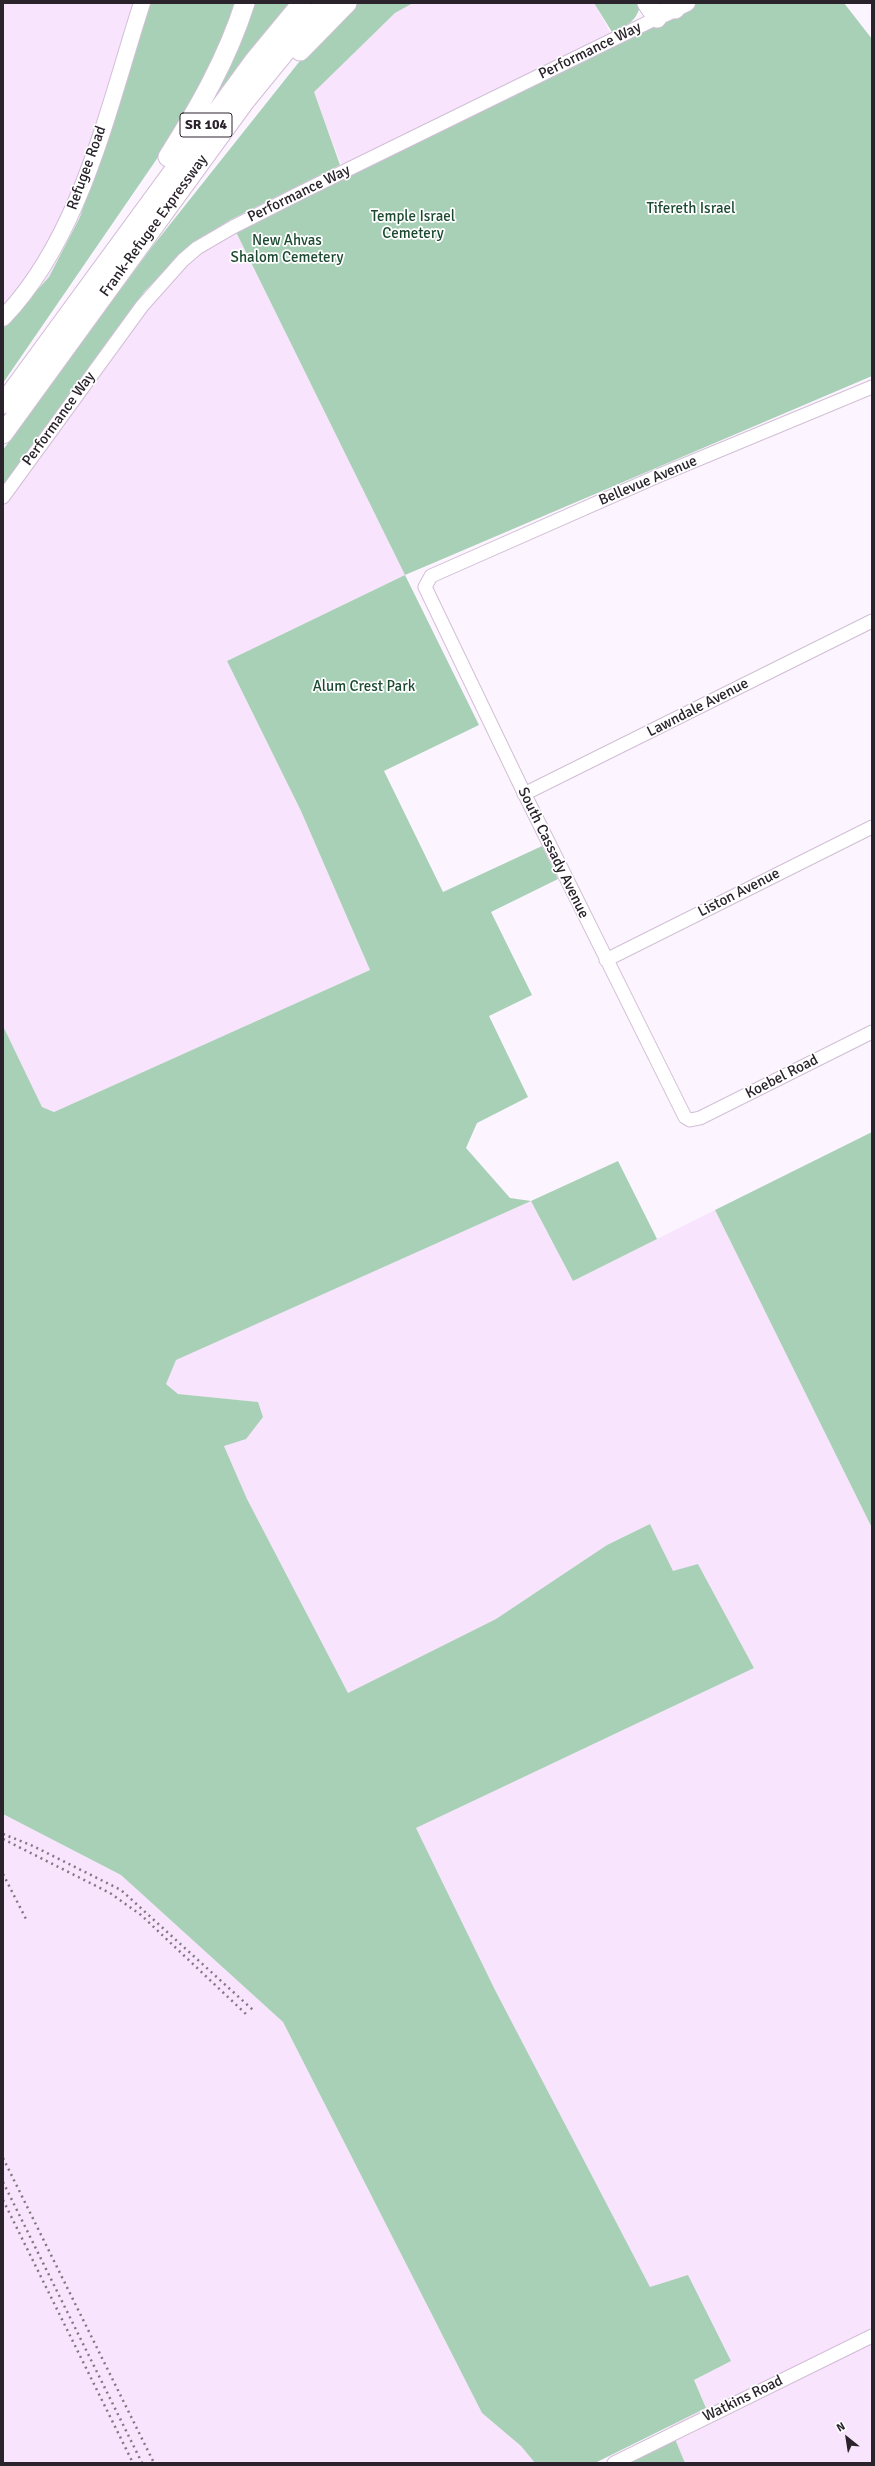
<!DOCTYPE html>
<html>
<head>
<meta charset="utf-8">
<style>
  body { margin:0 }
  #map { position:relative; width:875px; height:2466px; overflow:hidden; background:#fcf4fe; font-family:Signika,sans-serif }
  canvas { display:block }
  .frame { position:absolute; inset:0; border:4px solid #2a232c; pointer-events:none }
  .north { position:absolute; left:827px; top:2418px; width:40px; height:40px; -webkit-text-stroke:3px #fff; paint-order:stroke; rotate:330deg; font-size:11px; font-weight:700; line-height:16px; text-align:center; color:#2a232c }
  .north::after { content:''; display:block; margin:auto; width:14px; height:18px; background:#2a232c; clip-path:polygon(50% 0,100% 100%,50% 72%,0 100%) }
</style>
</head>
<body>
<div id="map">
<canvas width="875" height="2466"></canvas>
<div class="frame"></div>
<div class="north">N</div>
</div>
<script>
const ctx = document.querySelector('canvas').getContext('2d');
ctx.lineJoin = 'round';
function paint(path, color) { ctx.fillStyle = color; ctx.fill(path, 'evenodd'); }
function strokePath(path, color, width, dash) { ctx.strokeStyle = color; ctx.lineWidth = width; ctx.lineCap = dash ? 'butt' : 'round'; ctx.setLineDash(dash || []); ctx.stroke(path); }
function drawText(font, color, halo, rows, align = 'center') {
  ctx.font = font + ' Signika,sans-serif'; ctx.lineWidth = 3.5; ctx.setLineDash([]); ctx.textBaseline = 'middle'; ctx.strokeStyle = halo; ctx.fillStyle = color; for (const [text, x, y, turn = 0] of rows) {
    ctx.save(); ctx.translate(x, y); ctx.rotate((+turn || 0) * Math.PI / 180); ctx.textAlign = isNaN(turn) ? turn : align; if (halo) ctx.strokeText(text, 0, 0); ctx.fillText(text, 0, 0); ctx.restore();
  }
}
paint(new Path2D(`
  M 3,3 L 151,3 L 80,217 L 49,277 L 3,328 Z
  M 413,3 L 594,3 L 616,43 L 346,177 L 313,92 L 395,13 Z
  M 230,220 L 405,575 L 227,661 L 301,811 L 370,970 L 54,1112 L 42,1107 L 3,1026 L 3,486 L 144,292 L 197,241 Z
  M 531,1201 L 573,1281 L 715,1210 L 872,1528 L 872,2463 L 685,2463 L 669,2426 L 706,2408 L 694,2380 L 731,2361 L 650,2287 L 495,1990 L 416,1828 L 754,1668 L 698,1564 L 673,1572 L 650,1524 L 607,1545 L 496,1619 L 348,1693 L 247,1499 L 224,1446 L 258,1402 L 178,1394 L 166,1384 L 175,1360 Z
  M 3,1814 L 121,1875 L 283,2022 L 482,2413 L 521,2446 L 535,2463 L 3,2463 Z`), '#f8e4fc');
paint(new Path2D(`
  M 151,3 L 238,3 L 207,80 L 176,131 L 3,383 L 3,328 L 49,277 L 80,217 Z
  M 251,3 L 290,3 L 210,102 Z
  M 357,3 L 413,3 L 395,13 L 314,92 L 340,165 L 230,220 L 197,241 L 172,263 L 144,292 L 3,486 L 3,450 L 74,352 L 152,247 L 303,57 Z
  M 594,3 L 640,3 C 639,19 627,27 612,32 Z
  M 697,3 L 844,3 L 872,39 L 872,376 L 405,575 L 479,725 L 384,771 L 443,892 L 542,846 L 558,879 L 491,912 L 532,995 L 489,1016 L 528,1097 L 477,1123 L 466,1148 L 510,1198 L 531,1201 L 618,1161 L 657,1239 L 573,1281 L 531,1201 L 176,1360 L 166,1384 L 178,1394 L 258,1402 L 263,1417 L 246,1439 L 224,1446 L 247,1499 L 348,1693 L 496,1619 L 607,1545 L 650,1524 L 673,1571 L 698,1564 L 754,1668 L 416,1828 L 495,1990 L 650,2287 L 688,2275 L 731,2361 L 694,2380 L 706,2408 L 595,2463 L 535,2463 L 521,2446 L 482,2413 L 283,2022 L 121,1875 L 3,1814 L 3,1026 L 42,1107 L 54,1112 L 370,970 L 301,811 L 227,661 L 405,575 L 236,232 Z
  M 872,1132 L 872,1528 L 715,1210 Z
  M 675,2439 L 685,2463 L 627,2463 Z`), '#a8d0b7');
const minor = new Path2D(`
  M 872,387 L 660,475 L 431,576 L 425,587 L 526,797 L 685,1117 L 690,1120 L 700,1118 L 872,1032
  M 3,497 L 142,306 L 183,260 L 197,248 L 233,227 L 300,193 L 657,18
  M 524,794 L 872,621
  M 606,960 L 872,827
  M 614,2463 L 872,2336`);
const major = new Path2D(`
  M 664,14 L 687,3
  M 3,318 C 81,237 108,108 142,3`);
const highway = new Path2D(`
  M 647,3 L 657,18
  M 669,3 L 675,9
  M 300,51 L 347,3
  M 168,157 C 199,108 227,59 245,3
  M 3,404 L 254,61 L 302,3
  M 3,434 L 245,101 L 325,3`);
strokePath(minor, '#d2bfd7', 15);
strokePath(major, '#d2bfd7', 18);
strokePath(highway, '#d2bfd7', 21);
strokePath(minor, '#fff', 13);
strokePath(major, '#fff', 16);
strokePath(highway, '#fff', 19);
strokePath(new Path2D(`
  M 3,1834 L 33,1846 L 121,1890 L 253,2010
  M 3,1839 L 110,1893 L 141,1915 L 247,2015
  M 3,1874 L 26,1919
  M 3,2158 L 154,2463
  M 3,2182 L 142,2463
  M 3,2200 L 133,2463`), '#807982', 2.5, [2, 4]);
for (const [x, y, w] of [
  [206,125,52]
]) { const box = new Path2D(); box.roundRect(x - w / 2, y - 12, w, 24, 3); ctx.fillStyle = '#fff'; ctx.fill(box); strokePath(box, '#2a232c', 1); }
drawText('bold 14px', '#2a232c', null, [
  ["SR 104",206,125]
]);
drawText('15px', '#2a232c', '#fff', [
  ["Performance Way",590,51,-26],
  ["Refugee Road",87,168,-70],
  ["Performance Way",299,194,-26],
  ["Frank-Refugee Expressway",154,226,-54],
  ["Performance Way",59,419,-54],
  ["Bellevue Avenue",648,481,-23],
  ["Lawndale Avenue",698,708,-27],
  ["South Cassady Avenue",553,853,64],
  ["Liston Avenue",739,893,-27],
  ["Koebel Road",782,1077,-27],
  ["Watkins Road",743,2399,-26]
]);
drawText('15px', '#1b4a31', '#fff', [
  ["Tifereth Israel",691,209],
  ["Temple Israel",413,217],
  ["Cemetery",413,234],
  ["New Ahvas",287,241],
  ["Shalom Cemetery",287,258],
  ["Alum Crest Park",364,687]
]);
</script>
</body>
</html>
